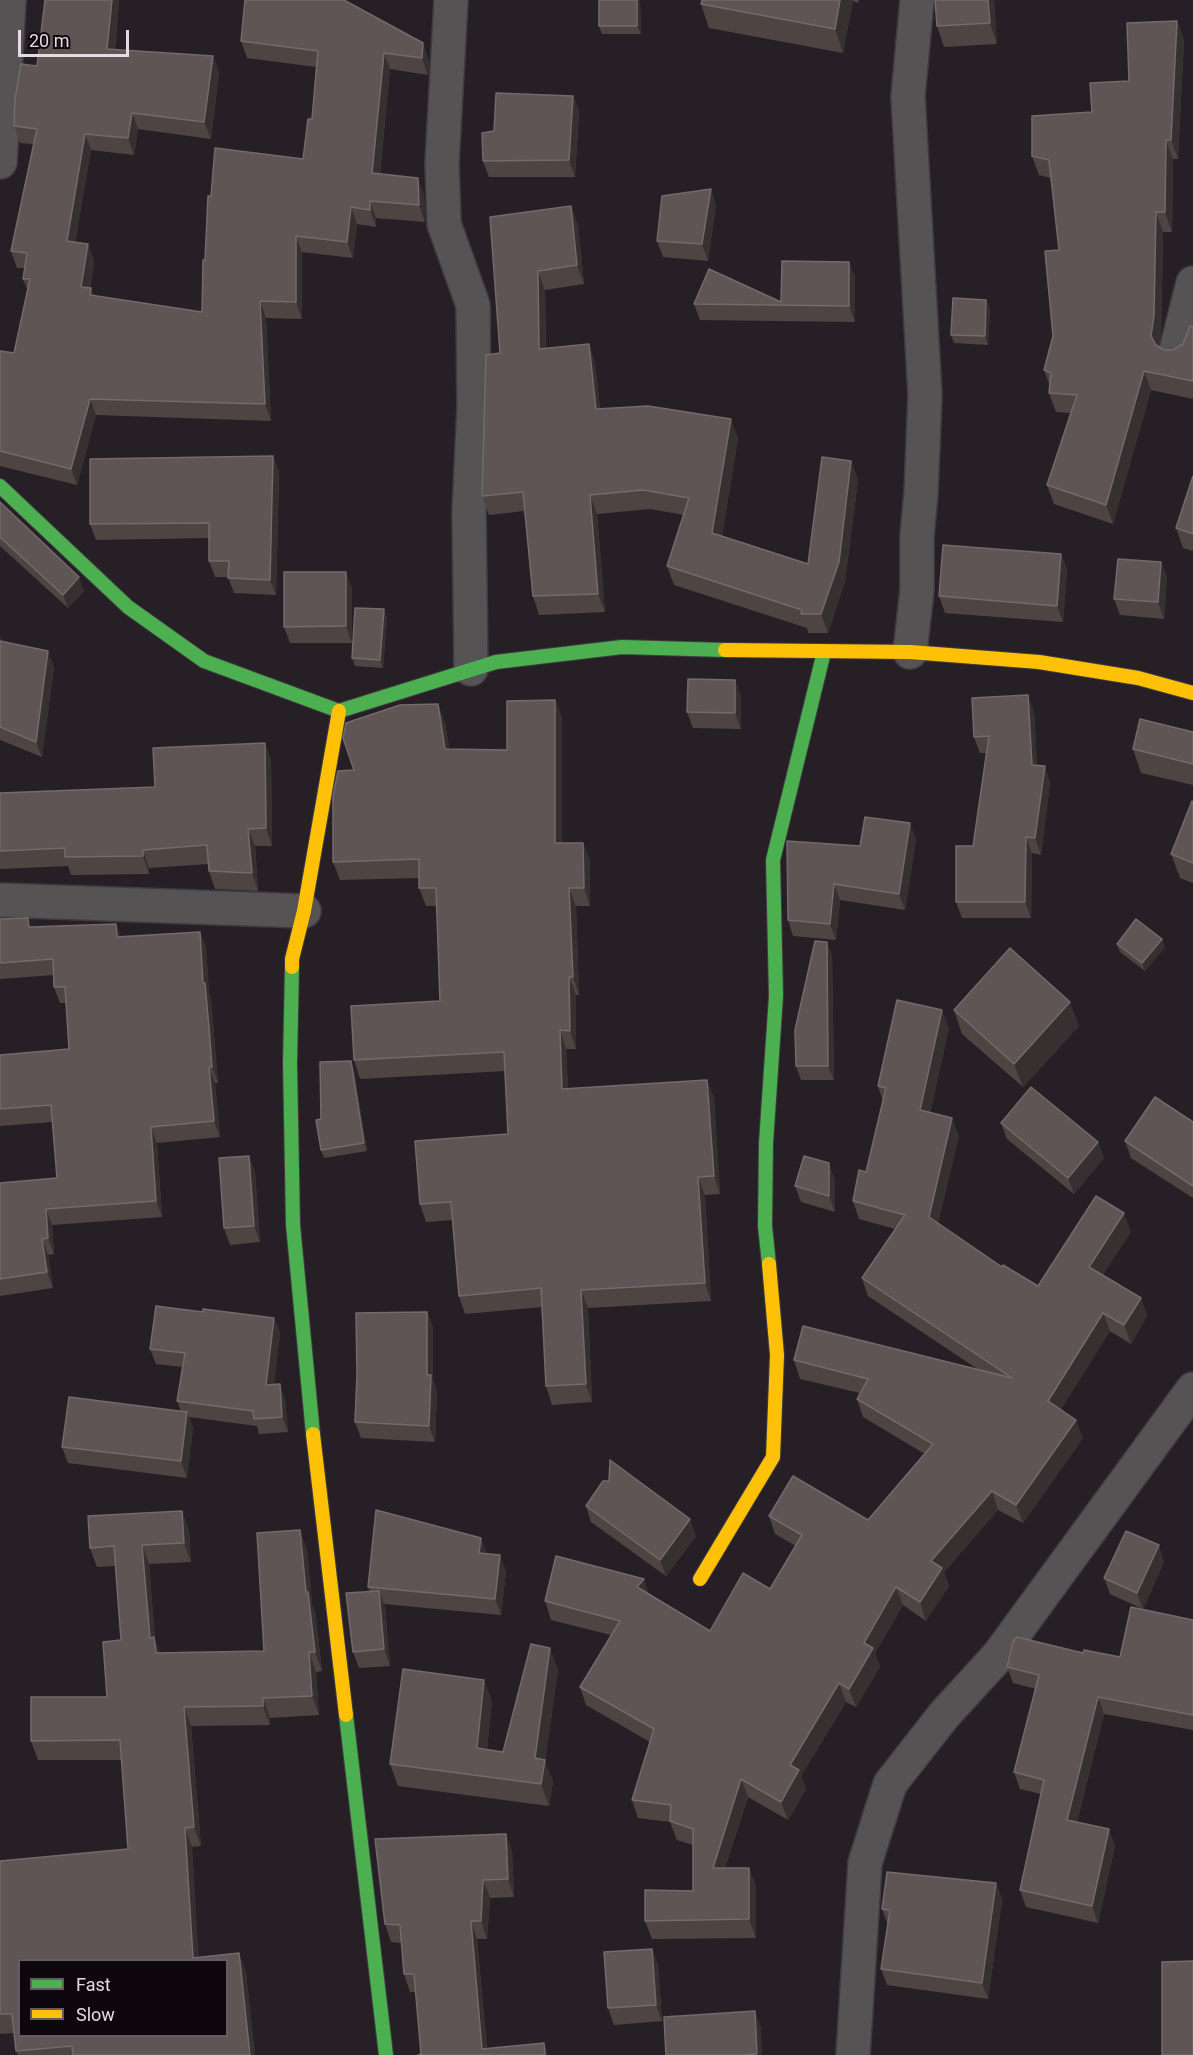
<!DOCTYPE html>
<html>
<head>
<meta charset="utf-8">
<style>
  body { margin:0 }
  #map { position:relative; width:1193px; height:2055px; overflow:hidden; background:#262026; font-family:Roboto,sans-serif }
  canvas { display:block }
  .legend { position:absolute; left:18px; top:1959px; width:210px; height:78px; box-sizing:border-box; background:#0e080e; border:2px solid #635c64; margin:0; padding:8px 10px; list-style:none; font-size:18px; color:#e3dae4 }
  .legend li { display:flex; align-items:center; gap:12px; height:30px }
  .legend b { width:30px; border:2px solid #635c64 }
  .scale { position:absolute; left:18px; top:30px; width:111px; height:27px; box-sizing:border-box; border:3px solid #e3dae4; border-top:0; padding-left:8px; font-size:18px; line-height:21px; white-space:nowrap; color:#e3dae4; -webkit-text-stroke:4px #0e080e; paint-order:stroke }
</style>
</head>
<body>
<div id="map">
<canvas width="1193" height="2055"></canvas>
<ul class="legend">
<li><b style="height:8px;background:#4caf50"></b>Fast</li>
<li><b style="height:8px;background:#ffc107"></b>Slow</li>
</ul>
<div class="scale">20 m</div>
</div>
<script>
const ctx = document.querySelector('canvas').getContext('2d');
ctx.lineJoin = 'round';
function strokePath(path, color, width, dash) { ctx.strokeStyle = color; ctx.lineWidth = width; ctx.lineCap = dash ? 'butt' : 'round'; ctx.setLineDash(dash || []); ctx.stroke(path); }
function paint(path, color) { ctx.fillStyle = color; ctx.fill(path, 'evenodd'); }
const street = new Path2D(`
  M 451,0 L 442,163 L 444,224 L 473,305 L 474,407 L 469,512 L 471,669
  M 0,162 L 9,0
  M 1176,351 L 1193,283
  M 910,652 L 917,590 L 917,536 L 921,493 L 925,395 L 908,96 L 917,0
  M 0,900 L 304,911
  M 853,2055 L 865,1863 L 890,1784 L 944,1715 L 998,1656 L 1193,1389`);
const fast = new Path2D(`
  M 0,486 L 128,607 L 204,661 L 339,711 L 496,662 L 622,647 L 725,650
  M 292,967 L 290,1063 L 293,1225 L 313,1434
  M 769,1264 L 765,1226 L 766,1143 L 776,996 L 773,860 L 824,652
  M 346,1715 L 386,2055`);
const slow = new Path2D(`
  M 725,650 L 910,652 L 1039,662 L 1138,678 L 1193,693
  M 292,967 L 292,959 L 304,911 L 339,711
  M 313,1434 L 346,1715
  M 700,1579 L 773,1457 L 777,1355 L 769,1264`);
strokePath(street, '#403b40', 36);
strokePath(fast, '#403b40', 16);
strokePath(slow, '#403b40', 16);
strokePath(street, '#565354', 33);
strokePath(fast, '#4caf50', 14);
strokePath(slow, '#ffc107', 14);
paint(new Path2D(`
  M 119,0 L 115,50 L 213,56 L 219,73 L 211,139 L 138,129 L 134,155 L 91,150 L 75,242 L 88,244 L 94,261 L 90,288 L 91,288 L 94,296 L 202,312 L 205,260 L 211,196 L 303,159 L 312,119 L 316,67 L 247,58 L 241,41 L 245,0 L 429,60 L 428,75 L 390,69 L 380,174 L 424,194 L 425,222 L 376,218 L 376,227 L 357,224 L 353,258 L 302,252 L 302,319 L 266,318 L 271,421 L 96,415 L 77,485 L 0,466 L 0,351 L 14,353 L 28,291 L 23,279 L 25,268 L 17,268 L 11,251 L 33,144 L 20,143 L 14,126 L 37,66 Z
  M 640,0 L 641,34 L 602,34 L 599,26 Z
  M 702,0 L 859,0 L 858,3 L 853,1 L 843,53 L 709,28 L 701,4 Z
  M 994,0 L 997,44 L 944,47 L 937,26 Z
  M 1177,21 L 1184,40 L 1178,159 L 1173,159 L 1172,232 L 1163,232 L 1161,335 L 1159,347 L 1164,350 L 1173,350 L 1183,344 L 1193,327 L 1193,399 L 1151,390 L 1113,524 L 1054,504 L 1047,485 L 1070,413 L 1056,412 L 1049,393 L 1050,386 L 1044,370 L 1053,336 L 1059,250 L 1051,178 L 1039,175 L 1032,156 L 1092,112 L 1129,81 Z
  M 573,96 L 579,112 L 575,177 L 489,177 L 483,161 L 494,131 Z
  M 716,205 L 708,261 L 663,257 L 657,241 Z
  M 490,217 L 578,225 L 584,284 L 545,290 L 546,349 L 595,363 L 600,408 L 738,438 L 722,536 L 808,564 L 851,461 L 858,480 L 845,581 L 828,633 L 808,633 L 807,628 L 674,585 L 667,566 L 684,515 L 650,509 L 597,514 L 605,612 L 539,615 L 533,596 L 524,511 L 489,515 L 482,496 L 500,353 Z
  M 849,262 L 855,278 L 855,322 L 700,320 L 694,304 L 781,302 Z
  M 990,308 L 988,345 L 954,343 L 951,335 Z
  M 273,456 L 279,472 L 276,595 L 234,593 L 228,577 L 215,577 L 209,561 L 209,538 L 96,540 L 90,524 Z
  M 1193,476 L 1193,551 L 1183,548 L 1176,528 Z
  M 0,502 L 84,591 L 68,608 L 0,546 Z
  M 1061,554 L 1067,570 L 1063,622 L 945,613 L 939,596 Z
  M 1161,562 L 1167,578 L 1164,619 L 1120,615 L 1114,599 Z
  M 352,588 L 352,643 L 290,643 L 284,627 Z
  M 384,609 L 387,618 L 383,668 L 355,666 L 352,658 Z
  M 0,637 L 1,641 L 54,667 L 42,757 L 0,740 Z
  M 741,696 L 741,729 L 693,728 L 687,712 Z
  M 555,700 L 562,718 L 562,843 L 583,843 L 590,861 L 590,906 L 576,906 L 579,995 L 576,995 L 576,1049 L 566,1049 L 568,1089 L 707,1080 L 714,1098 L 720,1194 L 705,1195 L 711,1301 L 588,1308 L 592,1402 L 552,1405 L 546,1386 L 542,1307 L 465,1314 L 459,1296 L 452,1220 L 426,1222 L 420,1204 L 508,1134 L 505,1071 L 360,1079 L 354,1060 L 440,1001 L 437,906 L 426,906 L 419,888 L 419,878 L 340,880 L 333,862 L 354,770 L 445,722 L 449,749 L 507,750 Z
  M 1034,711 L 1037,765 L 1050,783 L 1041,855 L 1032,853 L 1031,918 L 962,918 L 956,902 L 973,846 L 986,753 L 980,753 L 974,737 Z
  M 1193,732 L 1193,785 L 1141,773 L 1133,749 Z
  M 265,743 L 271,761 L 272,846 L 255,846 L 258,891 L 215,889 L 209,871 L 208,864 L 149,868 L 149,874 L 71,875 L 68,866 L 0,869 L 0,793 L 155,787 Z
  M 1193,802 L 1193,883 L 1180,878 L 1171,854 Z
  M 916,839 L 905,910 L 840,900 L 836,940 L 793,936 L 788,920 L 860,846 Z
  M 0,919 L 31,927 L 121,936 L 200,932 L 206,948 L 209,993 L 211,999 L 218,1083 L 215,1083 L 220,1137 L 157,1143 L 162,1217 L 52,1225 L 54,1254 L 48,1255 L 53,1288 L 0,1296 L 0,1183 L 57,1178 L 52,1122 L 0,1126 L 0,1055 L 69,1049 L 66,1003 L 60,1003 L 54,987 L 54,975 L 0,979 Z
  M 1162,939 L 1165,947 L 1145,971 L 1120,952 L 1117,944 Z
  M 827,942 L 832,956 L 834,1080 L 801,1080 L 796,1066 Z
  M 954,1010 L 1079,1026 L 1023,1087 L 962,1034 Z
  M 949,1028 L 930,1113 L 959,1136 L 938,1223 L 1002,1267 L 1038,1286 L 1131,1232 L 1102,1275 L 1141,1298 L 1147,1316 L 1131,1344 L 1110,1331 L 1061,1409 L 1083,1438 L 1023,1523 L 998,1510 L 944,1572 L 949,1586 L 926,1621 L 903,1605 L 875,1653 L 880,1667 L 856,1707 L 846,1702 L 801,1776 L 806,1789 L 788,1820 L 748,1797 L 725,1868 L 749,1868 L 756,1886 L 756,1938 L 652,1939 L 645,1921 L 693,1891 L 693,1845 L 677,1840 L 670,1822 L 638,1818 L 632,1800 L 650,1742 L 586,1705 L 580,1687 L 611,1635 L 551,1620 L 545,1601 L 650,1595 L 710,1631 L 770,1589 L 796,1546 L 775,1534 L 769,1516 L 868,1520 L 925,1454 L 863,1417 L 857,1399 L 860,1393 L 800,1379 L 794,1360 L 979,1370 L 868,1296 L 862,1278 L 895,1229 L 859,1219 L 853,1201 L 866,1172 L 883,1101 L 878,1086 Z
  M 351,1061 L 354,1070 L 367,1151 L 324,1158 L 321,1150 L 321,1119 Z
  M 1193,1122 L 1193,1198 L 1131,1158 L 1125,1141 Z
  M 1001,1123 L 1098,1142 L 1104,1158 L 1074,1194 L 1007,1139 Z
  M 255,1172 L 260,1242 L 230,1245 L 224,1228 Z
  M 835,1180 L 835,1212 L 801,1202 L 795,1186 Z
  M 203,1312 L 274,1318 L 280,1333 L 274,1384 L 285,1399 L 288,1432 L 259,1434 L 257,1426 L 189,1417 L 193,1428 L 187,1478 L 68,1463 L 62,1447 L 181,1411 L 177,1401 L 182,1367 L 156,1364 L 150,1349 Z
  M 427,1312 L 433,1328 L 433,1380 L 437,1391 L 435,1442 L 361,1438 L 355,1422 Z
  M 586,1506 L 696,1536 L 666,1576 L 591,1522 Z
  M 182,1511 L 189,1531 L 191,1562 L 149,1564 L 155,1640 L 160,1653 L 264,1651 L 307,1549 L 312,1605 L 315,1611 L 322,1671 L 316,1672 L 319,1715 L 270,1718 L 270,1725 L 191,1726 L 201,1846 L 192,1847 L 198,1958 L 246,1973 L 255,2055 L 18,2055 L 16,2051 L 14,2033 L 0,2034 L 0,1861 L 128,1849 L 122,1760 L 38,1760 L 31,1741 L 107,1697 L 121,1640 L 115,1566 L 97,1567 L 90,1548 Z
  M 487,1554 L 506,1571 L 501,1615 L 384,1604 L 385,1607 L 390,1666 L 359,1668 L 353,1652 L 370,1592 L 368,1587 Z
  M 1164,1562 L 1143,1609 L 1110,1594 L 1104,1578 Z
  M 1193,1620 L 1193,1730 L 1104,1714 L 1077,1822 L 1115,1846 L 1098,1923 L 1026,1907 L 1020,1890 L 1041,1794 L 1020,1789 L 1014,1772 L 1036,1689 L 1013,1683 L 1007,1667 L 1083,1653 L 1120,1657 Z
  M 558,1669 L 545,1762 L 553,1782 L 549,1806 L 398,1786 L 390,1764 L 492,1701 L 487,1749 L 503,1752 Z
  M 506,1834 L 512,1852 L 514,1897 L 490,1898 L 487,1939 L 477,1939 L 487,2049 L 421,2054 L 416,1992 L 410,1992 L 404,1974 L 401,1943 L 391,1942 L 385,1924 Z
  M 996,1883 L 1002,1900 L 988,1999 L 887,1985 L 881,1969 L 888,1925 L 882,1909 Z
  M 652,1949 L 658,1966 L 662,2021 L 614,2025 L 608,2008 Z`), '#4e4543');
paint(new Path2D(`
  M 112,0 L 119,0 L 113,66 L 107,49 Z
  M 637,0 L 640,0 L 641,34 L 637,26 Z
  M 840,0 L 853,0 L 853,1 L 843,53 L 835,29 Z
  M 988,0 L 994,0 L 997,44 L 990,23 Z
  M 1177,21 L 1184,40 L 1178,159 L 1171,140 Z
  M 423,43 L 429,60 L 428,75 L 422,58 Z
  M 384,53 L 390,69 L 378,190 L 372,173 Z
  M 213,56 L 219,73 L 211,139 L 204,122 Z
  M 573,96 L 579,112 L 575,177 L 569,160 Z
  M 132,113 L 138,129 L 134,155 L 128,138 Z
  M 85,134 L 91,150 L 73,257 L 67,241 Z
  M 1166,140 L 1173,159 L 1172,232 L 1165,212 Z
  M 418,178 L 424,194 L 425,222 L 419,205 Z
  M 711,189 L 716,205 L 708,261 L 702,244 Z
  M 370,201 L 376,218 L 376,227 L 370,210 Z
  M 571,206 L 578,225 L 584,284 L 577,265 Z
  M 351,207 L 357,224 L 353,258 L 347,242 Z
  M 1156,212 L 1163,232 L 1161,335 L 1158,356 L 1151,336 Z
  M 296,236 L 302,252 L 302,319 L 296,302 Z
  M 88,244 L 94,261 L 87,304 L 81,287 Z
  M 849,262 L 855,278 L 855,322 L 849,306 Z
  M 538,271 L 545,290 L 546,368 L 539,349 Z
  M 91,288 L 97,304 L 90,295 Z
  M 986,300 L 990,308 L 988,345 L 985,336 Z
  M 260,301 L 266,318 L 271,421 L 265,404 Z
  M 589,344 L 595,363 L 602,427 L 596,409 Z
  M 1144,371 L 1151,390 L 1113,524 L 1106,505 Z
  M 90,399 L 96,415 L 77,485 L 71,469 Z
  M 731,419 L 738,438 L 719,552 L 712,533 Z
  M 273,456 L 279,472 L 276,595 L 270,580 Z
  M 851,461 L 858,480 L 845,581 L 828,633 L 821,614 Z
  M 590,495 L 597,514 L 605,612 L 598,594 Z
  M 1061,554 L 1067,570 L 1063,622 L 1057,606 Z
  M 1161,562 L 1167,578 L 1164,619 L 1158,602 Z
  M 346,572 L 352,588 L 352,643 L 346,626 Z
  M 79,577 L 84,591 L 68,608 L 63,595 Z
  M 384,609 L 387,618 L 383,668 L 380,660 Z
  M 48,651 L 54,667 L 42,757 L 36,742 Z
  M 735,680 L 741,696 L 741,729 L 735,713 Z
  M 1028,695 L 1034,711 L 1038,781 L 1032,765 Z
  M 555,700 L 562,718 L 562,861 L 555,843 Z
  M 438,704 L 445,722 L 452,767 L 445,749 Z
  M 265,743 L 271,761 L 272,846 L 266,828 Z
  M 1045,766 L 1050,783 L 1041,855 L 1035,838 Z
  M 910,823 L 916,839 L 905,910 L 899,894 Z
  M 248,829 L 255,846 L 258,891 L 252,873 Z
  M 1026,837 L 1032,853 L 1031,918 L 1025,902 Z
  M 583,843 L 590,861 L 590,906 L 584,888 Z
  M 143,850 L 149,868 L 149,874 L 143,856 Z
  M 834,884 L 840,900 L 836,940 L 830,924 Z
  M 569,888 L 576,906 L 579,995 L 573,977 Z
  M 116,924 L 122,940 L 117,937 Z
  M 200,932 L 206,948 L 209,993 L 211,999 L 218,1083 L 212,1067 L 203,983 Z
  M 1162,939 L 1165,947 L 1145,971 L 1142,963 Z
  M 827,942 L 832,956 L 834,1080 L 828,1066 Z
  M 569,977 L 576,995 L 576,1049 L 570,1031 Z
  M 1070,1002 L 1079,1026 L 1023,1087 L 1014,1064 Z
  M 942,1010 L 949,1028 L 927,1128 L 920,1110 Z
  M 560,1030 L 566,1049 L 569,1108 L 562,1089 Z
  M 351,1061 L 354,1070 L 367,1151 L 364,1143 Z
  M 209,1067 L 215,1083 L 220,1137 L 214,1121 Z
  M 707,1080 L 714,1098 L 720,1194 L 714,1176 Z
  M 952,1118 L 959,1136 L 935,1235 L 929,1217 Z
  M 151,1127 L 157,1143 L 162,1217 L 156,1201 Z
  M 1098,1142 L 1104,1158 L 1074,1194 L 1068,1178 Z
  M 249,1156 L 255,1172 L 260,1242 L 254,1226 Z
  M 829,1163 L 835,1180 L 835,1212 L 829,1196 Z
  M 698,1177 L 705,1195 L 711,1301 L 705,1283 Z
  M 46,1209 L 52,1225 L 54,1254 L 48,1238 Z
  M 1124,1213 L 1131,1232 L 1096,1286 L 1089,1267 Z
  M 42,1239 L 48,1255 L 53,1288 L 47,1272 Z
  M 581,1290 L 588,1308 L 592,1402 L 586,1384 Z
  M 1141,1298 L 1147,1316 L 1131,1344 L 1124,1325 Z
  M 427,1312 L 433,1328 L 433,1380 L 437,1391 L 435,1442 L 429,1426 Z
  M 1103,1313 L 1110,1331 L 1055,1419 L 1048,1401 Z
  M 274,1318 L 280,1333 L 272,1400 L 266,1385 Z
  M 280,1384 L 285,1399 L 288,1432 L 282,1417 Z
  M 187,1412 L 193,1428 L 187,1478 L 181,1461 Z
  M 1076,1420 L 1083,1438 L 1023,1523 L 1016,1505 Z
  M 992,1491 L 998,1510 L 944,1572 L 949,1586 L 926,1621 L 920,1602 L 931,1561 Z
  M 182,1511 L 189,1531 L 191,1562 L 184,1543 Z
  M 690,1519 L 696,1536 L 666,1576 L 660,1560 Z
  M 300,1530 L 307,1549 L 312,1605 L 315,1611 L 322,1671 L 315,1652 L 306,1592 Z
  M 481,1538 L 487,1554 L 479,1553 Z
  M 142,1545 L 149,1564 L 155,1640 L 161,1657 L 163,1672 L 150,1638 Z
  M 1159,1545 L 1164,1562 L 1143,1609 L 1137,1593 Z
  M 500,1555 L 506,1571 L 501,1615 L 495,1599 Z
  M 644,1579 L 650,1597 L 637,1587 Z
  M 896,1587 L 903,1605 L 875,1653 L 880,1667 L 856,1707 L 849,1689 L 864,1643 Z
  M 379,1591 L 385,1607 L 390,1666 L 384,1649 Z
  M 550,1648 L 558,1669 L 545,1762 L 553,1782 L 549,1806 L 541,1784 L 535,1758 Z
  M 309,1652 L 316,1672 L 319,1715 L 312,1696 Z
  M 484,1680 L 492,1701 L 485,1769 L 477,1748 Z
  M 839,1683 L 846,1702 L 801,1776 L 806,1789 L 788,1820 L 781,1802 L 790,1765 Z
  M 1098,1697 L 1104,1714 L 1073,1837 L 1067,1820 Z
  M 263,1698 L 270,1718 L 270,1725 L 263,1706 Z
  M 184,1707 L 191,1726 L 201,1846 L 194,1827 Z
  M 741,1779 L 748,1797 L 719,1886 L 713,1868 Z
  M 185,1828 L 192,1847 L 199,1960 L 193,1958 Z
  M 1109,1829 L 1115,1846 L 1098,1923 L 1092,1906 Z
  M 506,1834 L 512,1852 L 514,1897 L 508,1879 Z
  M 749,1868 L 756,1886 L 756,1938 L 749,1919 Z
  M 483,1880 L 490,1898 L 487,1939 L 481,1921 Z
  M 996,1883 L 1002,1900 L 988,1999 L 982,1983 Z
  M 471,1921 L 477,1939 L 487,2055 L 482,2049 Z
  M 652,1949 L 658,1966 L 662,2021 L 656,2005 Z
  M 239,1953 L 246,1973 L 255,2055 L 250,2055 Z
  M 755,2011 L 761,2027 L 762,2055 L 758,2055 Z
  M 544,2043 L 548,2055 L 545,2055 Z`), '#373030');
const building = new Path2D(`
  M 45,0 L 112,0 L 107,49 L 213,56 L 204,122 L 132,113 L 128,138 L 85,134 L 67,241 L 88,244 L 81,287 L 91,288 L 90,295 L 202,312 L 203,260 L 205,260 L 208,196 L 211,196 L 215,148 L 303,159 L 308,119 L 312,119 L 318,51 L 241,41 L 245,0 L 344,0 L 423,43 L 422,58 L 384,53 L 372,173 L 418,178 L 419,205 L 370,201 L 370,210 L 351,207 L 347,242 L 296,236 L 296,302 L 260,301 L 265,404 L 90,399 L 71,469 L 0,451 L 0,351 L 14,353 L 30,279 L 23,279 L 27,253 L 11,251 L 37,129 L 14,126 L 15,99 L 21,64 L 37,66 Z
  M 599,0 L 637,0 L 637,26 L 599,26 Z
  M 702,0 L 840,0 L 835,29 L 701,4 Z
  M 935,0 L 988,0 L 990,23 L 937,26 Z
  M 1177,21 L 1171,140 L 1166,140 L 1165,212 L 1156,212 L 1154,316 L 1151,336 L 1156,345 L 1164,350 L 1173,350 L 1183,344 L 1190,326 L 1193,327 L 1193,381 L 1144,371 L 1106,505 L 1047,485 L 1077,395 L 1049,393 L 1051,373 L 1044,370 L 1053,336 L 1045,251 L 1059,250 L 1049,160 L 1032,156 L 1032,116 L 1092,112 L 1090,83 L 1129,81 L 1127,23 Z
  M 496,93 L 573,96 L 569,160 L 483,161 L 482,133 L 494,131 Z
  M 711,189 L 702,244 L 657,241 L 662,196 Z
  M 571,206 L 577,265 L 538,271 L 539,349 L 589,344 L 596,409 L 648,406 L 731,419 L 712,533 L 808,564 L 822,457 L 851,461 L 839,562 L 821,614 L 801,614 L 802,610 L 667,566 L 689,498 L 643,490 L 590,495 L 598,594 L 533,596 L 523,492 L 482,496 L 486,355 L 500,353 L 490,217 Z
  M 782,261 L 849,262 L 849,306 L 694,304 L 709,269 L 781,302 Z
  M 953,298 L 986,300 L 985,336 L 951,335 Z
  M 273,456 L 270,580 L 228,578 L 229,561 L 209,561 L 209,523 L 90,524 L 90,459 Z
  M 1193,476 L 1193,534 L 1176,528 Z
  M 0,502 L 79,577 L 63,595 L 0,537 Z
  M 943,545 L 1061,554 L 1057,606 L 939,596 Z
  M 1118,559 L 1161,562 L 1158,602 L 1114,599 Z
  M 284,572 L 346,572 L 346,626 L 284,627 Z
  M 355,608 L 384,609 L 380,660 L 352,658 Z
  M 0,641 L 48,651 L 36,742 L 0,727 Z
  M 688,679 L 735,680 L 735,713 L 687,712 Z
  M 1028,695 L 1032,765 L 1045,766 L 1035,838 L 1026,837 L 1025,902 L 956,902 L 956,846 L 973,846 L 989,736 L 974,737 L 972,698 Z
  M 555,700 L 555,843 L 583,843 L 584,888 L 569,888 L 573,977 L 569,977 L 570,1031 L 560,1030 L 562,1089 L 707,1080 L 714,1176 L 698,1177 L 705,1283 L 581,1290 L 586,1384 L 546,1386 L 541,1288 L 459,1296 L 451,1202 L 420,1204 L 415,1141 L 508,1134 L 504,1052 L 354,1060 L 351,1006 L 440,1001 L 436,888 L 419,888 L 419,859 L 333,862 L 333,796 L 338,771 L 354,770 L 343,738 L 346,723 L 400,705 L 438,704 L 445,749 L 507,750 L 507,701 Z
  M 1140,719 L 1193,732 L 1193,764 L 1133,749 Z
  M 265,743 L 266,828 L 248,829 L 252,873 L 209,871 L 207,845 L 143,850 L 143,856 L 65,857 L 65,848 L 0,851 L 0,793 L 155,787 L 153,748 Z
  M 1192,801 L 1193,802 L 1193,863 L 1171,854 Z
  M 865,817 L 910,823 L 899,894 L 834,884 L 830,924 L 788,920 L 787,841 L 860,846 Z
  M 28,918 L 29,927 L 116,924 L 117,937 L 200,932 L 203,983 L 205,983 L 209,1028 L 212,1067 L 209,1067 L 214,1121 L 151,1127 L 156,1201 L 46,1209 L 48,1238 L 42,1239 L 47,1272 L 0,1279 L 0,1183 L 57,1178 L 51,1105 L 0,1109 L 0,1055 L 69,1049 L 65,987 L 54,987 L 53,959 L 0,963 L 0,919 Z
  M 1136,919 L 1162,939 L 1142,963 L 1117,944 Z
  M 815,941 L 827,942 L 828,1066 L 796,1066 L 795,1030 Z
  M 1010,948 L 1070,1002 L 1014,1064 L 954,1010 Z
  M 897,1000 L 942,1010 L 920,1110 L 952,1118 L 929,1217 L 1002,1267 L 1003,1265 L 1038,1286 L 1096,1196 L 1124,1213 L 1089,1267 L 1141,1298 L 1124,1325 L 1103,1313 L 1048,1401 L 1076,1420 L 1016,1505 L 992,1491 L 931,1561 L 942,1568 L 920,1602 L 896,1587 L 864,1643 L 873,1648 L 849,1689 L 839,1683 L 790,1765 L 799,1770 L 781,1802 L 741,1779 L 713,1868 L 749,1868 L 749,1919 L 645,1921 L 645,1890 L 693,1891 L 693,1829 L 670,1821 L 671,1805 L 632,1800 L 654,1729 L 580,1687 L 620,1621 L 545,1601 L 556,1556 L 644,1579 L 637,1587 L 710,1631 L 743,1573 L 770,1589 L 802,1535 L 769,1516 L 793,1476 L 868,1520 L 933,1444 L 857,1399 L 868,1379 L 794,1360 L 803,1326 L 1012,1378 L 862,1278 L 905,1215 L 853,1201 L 859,1170 L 866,1172 L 886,1088 L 878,1086 Z
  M 351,1061 L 364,1143 L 321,1150 L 316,1120 L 321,1119 L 320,1062 Z
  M 1031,1087 L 1098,1142 L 1068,1178 L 1001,1123 Z
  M 1155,1097 L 1193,1122 L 1193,1186 L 1125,1141 Z
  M 249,1156 L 254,1226 L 224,1228 L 219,1158 Z
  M 804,1156 L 829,1163 L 829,1196 L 795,1186 Z
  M 156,1306 L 203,1312 L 203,1309 L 274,1318 L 266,1385 L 280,1384 L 282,1417 L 254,1419 L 253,1411 L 177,1401 L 185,1353 L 150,1349 Z
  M 427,1312 L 427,1375 L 431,1375 L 429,1426 L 355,1422 L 357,1374 L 356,1313 Z
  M 69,1397 L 187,1412 L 181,1461 L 62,1447 Z
  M 610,1460 L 690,1519 L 660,1560 L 586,1506 L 603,1481 L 609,1481 Z
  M 376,1510 L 481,1538 L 479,1553 L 500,1555 L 495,1599 L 368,1587 Z
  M 182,1511 L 184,1543 L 142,1545 L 150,1638 L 154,1637 L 156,1653 L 264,1651 L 257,1533 L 300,1530 L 306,1592 L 308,1592 L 315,1652 L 309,1652 L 312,1696 L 263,1698 L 263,1706 L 184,1707 L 194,1827 L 185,1828 L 193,1958 L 239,1953 L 250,2055 L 73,2055 L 72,2046 L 16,2051 L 12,2014 L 0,2014 L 0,1861 L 128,1849 L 120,1740 L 31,1741 L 31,1697 L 107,1697 L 103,1642 L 121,1640 L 114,1546 L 90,1548 L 88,1516 ZM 20,1960 L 226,1960 L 226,2036 L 20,2036 Z
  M 1126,1531 L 1159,1545 L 1137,1593 L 1104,1578 Z
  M 379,1591 L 384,1649 L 353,1652 L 346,1593 Z
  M 1131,1607 L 1193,1620 L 1193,1715 L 1098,1697 L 1067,1820 L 1109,1829 L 1092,1906 L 1020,1890 L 1044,1780 L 1014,1772 L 1039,1675 L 1007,1667 L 1013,1642 L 1017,1637 L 1083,1653 L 1084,1650 L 1120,1657 Z
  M 531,1644 L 550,1648 L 535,1758 L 545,1760 L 541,1784 L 390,1764 L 403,1669 L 484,1680 L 477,1748 L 503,1752 Z
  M 506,1834 L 508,1879 L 483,1880 L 481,1921 L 471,1921 L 482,2049 L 544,2043 L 545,2055 L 418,2055 L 421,2054 L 414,1974 L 404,1974 L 400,1925 L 385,1924 L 375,1839 Z
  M 887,1872 L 996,1883 L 982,1983 L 881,1969 L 890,1910 L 882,1909 Z
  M 652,1949 L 656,2005 L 608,2008 L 604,1952 Z
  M 1193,1961 L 1193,2055 L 1162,2055 L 1162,1962 Z
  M 755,2011 L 757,2054 L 741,2055 L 666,2055 L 664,2017 Z`);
paint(building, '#5e5554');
strokePath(building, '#736a6b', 1.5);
</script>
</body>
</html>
